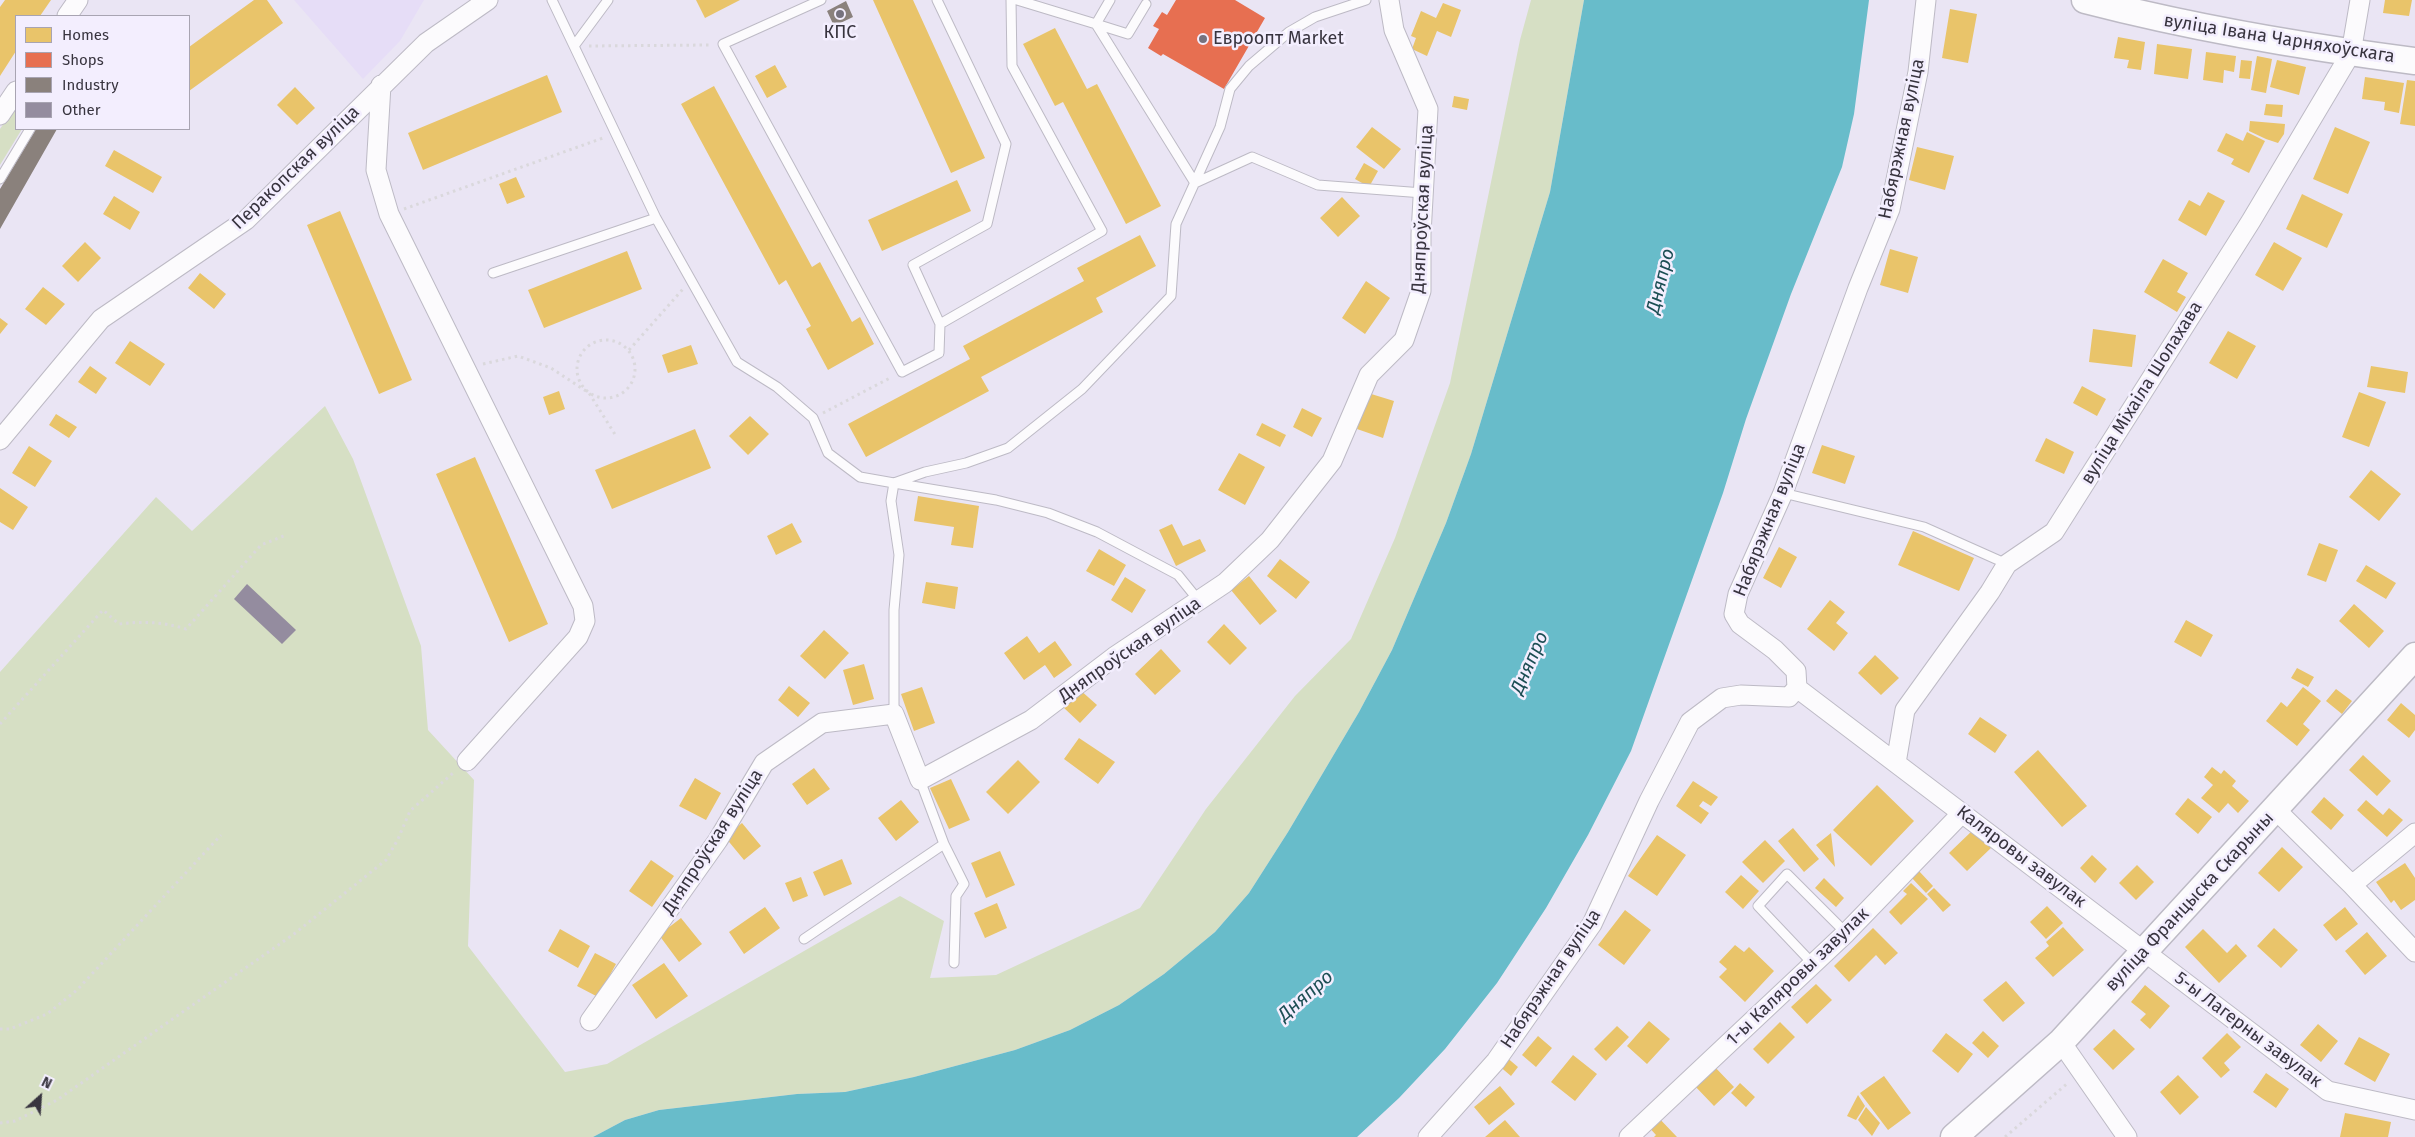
<!DOCTYPE html>
<html>
<head>
<meta charset="utf-8">
<style>
  body { margin:0 }
  #map { position:relative; width:2415px; height:1137px; overflow:hidden; background:#eae5f4; font-family:"Fira Sans",sans-serif }
  canvas { display:block }
  .legend { position:absolute; left:15px; top:15px; width:175px; height:115px; box-sizing:border-box; background:#f3eefe; border:1px solid #a8a4b2; margin:0; padding:6px 9px; list-style:none; font-size:15px; color:#38343f }
  .legend li { display:flex; align-items:center; gap:10px; height:25px }
  .legend b { width:25px; border:1px solid #a8a4b2 }
  .north { position:absolute; left:15px; top:1072px; width:50px; height:50px; -webkit-text-stroke:4px #f3eefe; paint-order:stroke; rotate:26deg; font-size:14px; font-weight:700; line-height:20px; text-align:center; color:#38343f }
  .north::after { content:''; display:block; margin:auto; width:18px; height:22px; background:#38343f; clip-path:polygon(50% 0,100% 100%,50% 72%,0 100%) }
</style>
</head>
<body>
<div id="map">
<canvas width="2415" height="1137"></canvas>
<ul class="legend">
<li><b style="height:14px;background:#e9c46a"></b>Homes</li>
<li><b style="height:14px;background:#e76f51"></b>Shops</li>
<li><b style="height:14px;background:#8a817c"></b>Industry</li>
<li><b style="height:14px;background:#948c9f"></b>Other</li>
</ul>
<div class="north">N</div>
</div>
<script>
const ctx = document.querySelector('canvas').getContext('2d');
ctx.lineJoin = 'round';
function paint(path, color) { ctx.fillStyle = color; ctx.fill(path, 'evenodd'); }
function strokePath(path, color, width, dash) { ctx.strokeStyle = color; ctx.lineWidth = width; ctx.lineCap = dash ? 'butt' : 'round'; ctx.setLineDash(dash || []); ctx.stroke(path); }
function drawText(font, color, halo, rows, align = 'center') {
  ctx.font = font + ' "Fira Sans",sans-serif'; ctx.lineWidth = 5; ctx.setLineDash([]); ctx.textBaseline = 'middle'; ctx.strokeStyle = halo; ctx.fillStyle = color; for (const [text, x, y, turn = 0] of rows) {
    ctx.save(); ctx.translate(x, y); ctx.rotate((+turn || 0) * Math.PI / 180); ctx.textAlign = isNaN(turn) ? turn : align; if (halo) ctx.strokeText(text, 0, 0); ctx.fillText(text, 0, 0); ctx.restore();
  }
}
paint(new Path2D(`
  M 294,0 L 424,0 L 400,41 L 363,79 Z`), '#e6ddf7');
paint(new Path2D(`
  M 1531,0 L 1584,0 L 1550,192 L 1471,454 L 1446,523 L 1392,650 L 1359,712 L 1288,832 L 1249,893 L 1215,932 L 1164,974 L 1119,1005 L 1070,1030 L 1015,1050 L 914,1077 L 845,1092 L 797,1094 L 659,1110 L 625,1120 L 593,1137 L 0,1137 L 0,672 L 156,497 L 192,531 L 325,406 L 353,459 L 421,646 L 428,730 L 474,780 L 468,946 L 565,1072 L 607,1064 L 900,896 L 944,921 L 930,978 L 996,975 L 1140,908 L 1206,809 L 1295,696 L 1351,639 L 1395,538 L 1450,383 L 1520,40 Z
  M 16,105 L 16,129 L 22,129 L 0,165 L 0,129 Z`), '#d6dfc4');
paint(new Path2D(`
  M 1584,0 L 1869,0 L 1854,114 L 1842,167 L 1791,294 L 1746,419 L 1723,493 L 1631,751 L 1588,835 L 1546,908 L 1497,983 L 1445,1049 L 1399,1098 L 1357,1137 L 593,1137 L 625,1120 L 659,1110 L 797,1094 L 845,1092 L 914,1077 L 1015,1050 L 1070,1030 L 1119,1005 L 1164,974 L 1215,932 L 1249,893 L 1288,832 L 1359,712 L 1392,650 L 1446,523 L 1471,454 L 1550,192 Z`), '#68bcca');
paint(new Path2D(`
  M 5,0 L 51,0 L 40,16 L 16,16 L 16,51 L 0,76 L 0,7 Z
  M 254,0 L 267,0 L 283,23 L 189,91 L 189,47 Z
  M 696,0 L 740,0 L 705,18 Z
  M 873,0 L 913,0 L 985,158 L 951,173 Z
  M 2385,0 L 2412,0 L 2409,16 L 2383,13 Z
  M 1443,3 L 1461,10 L 1451,37 L 1437,31 L 1427,56 L 1412,49 L 1416,38 L 1411,36 L 1421,11 L 1436,18 Z
  M 1950,9 L 1977,14 L 1968,63 L 1942,58 Z
  M 1055,28 L 1087,89 L 1097,84 L 1161,206 L 1126,224 L 1063,102 L 1055,106 L 1023,44 Z
  M 2118,37 L 2145,42 L 2141,70 L 2127,68 L 2129,60 L 2114,58 Z
  M 2157,44 L 2192,49 L 2188,79 L 2154,74 Z
  M 2206,52 L 2236,56 L 2234,72 L 2224,70 L 2223,83 L 2203,80 Z
  M 2257,56 L 2272,59 L 2266,93 L 2251,90 Z
  M 2241,60 L 2252,61 L 2250,79 L 2239,78 Z
  M 2277,60 L 2306,67 L 2299,95 L 2270,87 Z
  M 775,65 L 787,87 L 767,98 L 755,76 Z
  M 547,75 L 562,112 L 423,170 L 408,133 Z
  M 2365,77 L 2404,83 L 2399,113 L 2384,110 L 2385,102 L 2362,99 Z
  M 2407,80 L 2415,81 L 2415,126 L 2400,124 Z
  M 714,86 L 812,267 L 820,262 L 852,322 L 860,317 L 874,344 L 828,370 L 806,329 L 811,326 L 786,280 L 779,285 L 681,104 Z
  M 295,87 L 315,108 L 297,125 L 277,105 Z
  M 1454,96 L 1469,99 L 1467,110 L 1452,107 Z
  M 2266,104 L 2283,105 L 2282,117 L 2264,115 Z
  M 2250,121 L 2285,124 L 2284,134 L 2278,143 L 2266,139 L 2249,131 Z
  M 1372,127 L 1401,149 L 1384,169 L 1356,147 Z
  M 2335,127 L 2370,142 L 2348,194 L 2313,179 Z
  M 2247,132 L 2265,141 L 2249,173 L 2231,164 L 2234,159 L 2217,151 L 2226,133 L 2243,141 Z
  M 1917,147 L 1954,156 L 1945,190 L 1909,180 Z
  M 114,150 L 162,177 L 153,193 L 105,166 Z
  M 1364,163 L 1378,171 L 1369,187 L 1355,179 Z
  M 516,177 L 525,197 L 507,204 L 499,184 Z
  M 957,180 L 971,211 L 882,251 L 868,220 Z
  M 2208,192 L 2225,201 L 2206,236 L 2178,220 L 2189,200 L 2200,206 Z
  M 2302,194 L 2343,214 L 2327,248 L 2286,229 Z
  M 114,196 L 140,212 L 130,230 L 103,214 Z
  M 1342,197 L 1360,216 L 1338,237 L 1320,218 Z
  M 340,211 L 412,380 L 379,394 L 307,225 Z
  M 1140,235 L 1156,266 L 1096,298 L 1103,312 L 981,377 L 989,391 L 866,457 L 848,424 L 970,359 L 963,346 L 1084,281 L 1077,268 Z
  M 85,242 L 101,258 L 78,282 L 62,266 Z
  M 2274,242 L 2302,258 L 2283,291 L 2255,275 Z
  M 1890,249 L 1918,257 L 1908,293 L 1880,285 Z
  M 627,251 L 642,289 L 544,328 L 528,290 Z
  M 2163,259 L 2188,273 L 2177,292 L 2186,297 L 2177,312 L 2144,292 Z
  M 200,273 L 226,294 L 214,309 L 188,288 Z
  M 1366,281 L 1390,298 L 1365,334 L 1342,318 Z
  M 43,287 L 65,304 L 46,325 L 25,309 Z
  M 0,318 L 8,324 L 0,334 Z
  M 2093,329 L 2136,335 L 2132,367 L 2089,362 Z
  M 2228,331 L 2256,346 L 2237,379 L 2209,363 Z
  M 130,341 L 165,364 L 150,386 L 115,363 Z
  M 691,345 L 698,364 L 668,373 L 662,355 Z
  M 90,366 L 107,378 L 96,394 L 78,382 Z
  M 2371,366 L 2408,372 L 2405,393 L 2367,387 Z
  M 2082,386 L 2106,399 L 2097,416 L 2073,403 Z
  M 559,391 L 565,409 L 549,415 L 543,397 Z
  M 2359,392 L 2386,402 L 2369,447 L 2342,437 Z
  M 1368,393 L 1394,401 L 1383,438 L 1357,429 Z
  M 1302,408 L 1322,418 L 1312,437 L 1293,427 Z
  M 56,414 L 77,427 L 69,438 L 49,425 Z
  M 750,416 L 769,434 L 748,455 L 729,436 Z
  M 1262,423 L 1286,435 L 1280,447 L 1256,435 Z
  M 695,429 L 711,468 L 612,509 L 595,470 Z
  M 2046,438 L 2074,452 L 2064,474 L 2035,461 Z
  M 1822,445 L 1855,456 L 1845,484 L 1812,473 Z
  M 29,446 L 52,461 L 35,487 L 12,473 Z
  M 1239,453 L 1265,467 L 1245,505 L 1218,490 Z
  M 475,457 L 548,624 L 509,642 L 436,474 Z
  M 2371,470 L 2401,494 L 2379,521 L 2349,497 Z
  M 0,488 L 28,507 L 13,530 L 0,522 Z
  M 918,496 L 979,506 L 973,548 L 951,545 L 954,527 L 914,521 Z
  M 792,523 L 802,542 L 776,555 L 767,536 Z
  M 1172,524 L 1183,546 L 1200,539 L 1206,551 L 1176,566 L 1159,530 Z
  M 1913,531 L 1974,558 L 1959,591 L 1898,565 Z
  M 2319,543 L 2338,550 L 2326,582 L 2307,575 Z
  M 1779,547 L 1797,557 L 1781,588 L 1763,578 Z
  M 1099,549 L 1126,565 L 1114,586 L 1086,571 Z
  M 1280,559 L 1310,582 L 1296,599 L 1267,576 Z
  M 2366,565 L 2396,583 L 2386,599 L 2356,581 Z
  M 1249,576 L 1277,611 L 1260,625 L 1231,590 Z
  M 1125,577 L 1146,590 L 1132,613 L 1111,600 Z
  M 926,582 L 958,587 L 955,609 L 922,603 Z
  M 1830,600 L 1845,612 L 1836,623 L 1848,633 L 1834,651 L 1807,629 Z
  M 2354,604 L 2384,631 L 2369,648 L 2339,621 Z
  M 2186,620 L 2213,635 L 2201,657 L 2174,642 Z
  M 1224,624 L 1247,648 L 1230,665 L 1207,642 Z
  M 824,630 L 849,653 L 825,679 L 800,656 Z
  M 1027,636 L 1039,653 L 1055,641 L 1072,665 L 1054,678 L 1045,665 L 1024,680 L 1004,653 Z
  M 1161,649 L 1181,671 L 1155,695 L 1135,674 Z
  M 1875,655 L 1899,678 L 1881,695 L 1858,673 Z
  M 864,664 L 874,699 L 853,705 L 843,670 Z
  M 2297,668 L 2314,677 L 2308,687 L 2291,678 Z
  M 789,686 L 810,703 L 798,717 L 778,700 Z
  M 922,687 L 935,723 L 914,731 L 901,694 Z
  M 2303,687 L 2321,701 L 2303,724 L 2310,730 L 2297,746 L 2266,721 L 2281,702 L 2287,707 Z
  M 1079,689 L 1097,705 L 1080,723 L 1063,707 Z
  M 2336,689 L 2352,701 L 2342,714 L 2326,701 Z
  M 2401,703 L 2415,715 L 2415,730 L 2409,738 L 2387,720 Z
  M 1980,717 L 2007,735 L 1995,753 L 1968,734 Z
  M 1079,738 L 1115,762 L 1098,784 L 1064,759 Z
  M 2038,750 L 2087,806 L 2062,827 L 2014,772 Z
  M 2363,755 L 2391,781 L 2377,796 L 2349,770 Z
  M 1018,760 L 1040,782 L 1008,814 L 986,792 Z
  M 2212,767 L 2221,774 L 2224,770 L 2236,781 L 2232,786 L 2249,801 L 2238,813 L 2228,803 L 2219,813 L 2201,798 L 2213,785 L 2204,777 Z
  M 814,768 L 830,789 L 807,805 L 792,784 Z
  M 695,778 L 721,793 L 706,820 L 679,806 Z
  M 951,779 L 970,820 L 949,829 L 930,788 Z
  M 1693,781 L 1718,797 L 1711,806 L 1703,801 L 1699,806 L 1709,813 L 1701,824 L 1676,806 Z
  M 1877,785 L 1914,821 L 1871,866 L 1833,830 Z
  M 2324,797 L 2344,815 L 2331,830 L 2311,812 Z
  M 2188,798 L 2212,817 L 2198,834 L 2175,814 Z
  M 901,800 L 919,822 L 896,841 L 878,818 Z
  M 2366,800 L 2383,815 L 2389,808 L 2403,820 L 2387,837 L 2357,810 Z
  M 742,823 L 761,846 L 744,860 L 725,837 Z
  M 1793,828 L 1819,859 L 1804,872 L 1778,841 Z
  M 1973,830 L 1991,848 L 1967,871 L 1949,853 Z
  M 1831,833 L 1835,867 L 1816,845 Z
  M 1657,835 L 1686,855 L 1657,896 L 1628,876 Z
  M 1765,840 L 1785,861 L 1763,883 L 1742,862 Z
  M 2282,847 L 2303,867 L 2279,892 L 2258,873 Z
  M 1000,851 L 1015,885 L 986,898 L 971,863 Z
  M 2092,855 L 2107,869 L 2095,883 L 2080,868 Z
  M 842,859 L 852,884 L 824,896 L 813,872 Z
  M 651,860 L 674,876 L 652,907 L 629,891 Z
  M 2405,863 L 2415,878 L 2415,900 L 2401,910 L 2394,900 L 2391,903 L 2376,882 Z
  M 2137,865 L 2154,882 L 2136,900 L 2119,883 Z
  M 1918,870 L 1933,886 L 1926,893 L 1911,877 Z
  M 1741,875 L 1759,891 L 1743,909 L 1725,892 Z
  M 801,877 L 808,896 L 793,902 L 785,883 Z
  M 1824,878 L 1844,898 L 1836,907 L 1815,888 Z
  M 1911,883 L 1928,899 L 1901,925 L 1889,912 L 1907,894 L 1903,891 Z
  M 1934,888 L 1951,905 L 1943,912 L 1927,894 Z
  M 997,903 L 1007,928 L 985,938 L 974,913 Z
  M 2047,906 L 2063,923 L 2046,939 L 2030,922 Z
  M 765,907 L 780,928 L 744,954 L 729,932 Z
  M 2345,907 L 2358,924 L 2336,941 L 2323,925 Z
  M 1625,910 L 1651,930 L 1624,965 L 1598,945 Z
  M 681,918 L 702,944 L 679,962 L 659,935 Z
  M 2063,927 L 2084,950 L 2053,977 L 2035,958 L 2049,946 L 2046,942 Z
  M 1873,928 L 1898,953 L 1885,965 L 1876,955 L 1849,982 L 1834,966 Z
  M 2274,928 L 2298,950 L 2281,968 L 2257,946 Z
  M 560,929 L 590,946 L 578,968 L 548,951 Z
  M 2203,929 L 2227,953 L 2236,944 L 2247,956 L 2219,983 L 2185,947 Z
  M 2367,932 L 2387,956 L 2365,975 L 2345,951 Z
  M 1735,945 L 1744,952 L 1749,947 L 1774,971 L 1745,1002 L 1719,977 L 1727,969 L 1719,962 Z
  M 595,953 L 616,964 L 598,997 L 577,986 Z
  M 664,963 L 688,996 L 656,1019 L 632,985 Z
  M 2006,981 L 2025,1003 L 2003,1022 L 1983,1000 Z
  M 1816,984 L 1832,1000 L 1807,1024 L 1791,1007 Z
  M 2145,985 L 2170,1006 L 2150,1029 L 2140,1020 L 2146,1014 L 2131,1002 Z
  M 1649,1021 L 1670,1039 L 1647,1064 L 1627,1046 Z
  M 1780,1022 L 1795,1037 L 1768,1064 L 1753,1049 Z
  M 2318,1024 L 2338,1041 L 2321,1062 L 2300,1045 Z
  M 1617,1026 L 1629,1037 L 1606,1061 L 1594,1049 Z
  M 2114,1029 L 2135,1049 L 2113,1070 L 2093,1049 Z
  M 1983,1031 L 1999,1046 L 1988,1058 L 1972,1043 Z
  M 1946,1033 L 1973,1054 L 1958,1073 L 1932,1051 Z
  M 2227,1033 L 2241,1047 L 2224,1063 L 2230,1070 L 2221,1078 L 2202,1058 Z
  M 1538,1036 L 1552,1048 L 1536,1067 L 1522,1055 Z
  M 2359,1037 L 2390,1054 L 2375,1082 L 2344,1064 Z
  M 1573,1055 L 1597,1074 L 1575,1101 L 1551,1082 Z
  M 1505,1056 L 1518,1067 L 1511,1076 L 1498,1065 Z
  M 1713,1065 L 1734,1087 L 1714,1106 L 1693,1084 Z
  M 2266,1073 L 2289,1089 L 2276,1108 L 2253,1092 Z
  M 2178,1075 L 2199,1097 L 2180,1115 L 2160,1092 Z
  M 1884,1076 L 1911,1113 L 1888,1130 L 1860,1093 Z
  M 1740,1083 L 1755,1097 L 1746,1107 L 1731,1093 Z
  M 1500,1086 L 1515,1104 L 1489,1125 L 1474,1107 Z
  M 1858,1095 L 1865,1106 L 1856,1120 L 1847,1116 Z
  M 1866,1107 L 1880,1123 L 1872,1136 L 1858,1120 Z
  M 2345,1113 L 2391,1122 L 2388,1137 L 2340,1137 Z
  M 1656,1115 L 1677,1137 L 1654,1137 L 1656,1135 L 1646,1124 Z
  M 1505,1120 L 1520,1137 L 1485,1137 Z`), '#e9c46a');
paint(new Path2D(`
  M 1176,0 L 1235,0 L 1265,18 L 1224,89 L 1163,54 L 1161,56 L 1148,48 L 1159,29 L 1153,26 L 1162,12 L 1167,15 Z`), '#e76f51');
paint(new Path2D(`
  M 846,1 L 853,17 L 834,26 L 827,11 Z
  M 36,129 L 57,129 L 0,229 L 0,189 Z`), '#8a817c');
paint(new Path2D(`
  M 247,584 L 296,630 L 282,644 L 234,599 Z`), '#948c9f');
const lane = new Path2D(`
  M 552,0 L 656,218 L 737,362 L 777,387 L 813,418 L 828,453 L 860,477 L 894,483 L 925,472 L 966,463 L 1008,448 L 1082,389 L 1171,296 L 1176,224 L 1220,127 L 1230,89 L 1249,66 L 1289,32 L 1315,17 L 1366,0
  M 821,0 L 723,44 L 902,372 L 939,353 L 940,324
  M 937,0 L 1006,144 L 987,224 L 913,265 L 940,324 L 1102,231 L 1012,66 L 1011,0
  M 1017,0 L 1096,24 L 1195,183 L 1252,157 L 1318,185 L 1423,193
  M 1110,0 L 1096,24 L 1128,34 L 1146,4
  M 574,46 L 608,0
  M 0,179 L 30,129
  M 493,273 L 656,218
  M 1783,493 L 1924,527 L 2007,564
  M 894,714 L 894,610 L 899,555 L 891,501 L 894,483 L 996,500 L 1048,513 L 1097,532 L 1178,575 L 1199,601
  M 920,780 L 944,844 L 964,884 L 956,896 L 954,963
  M 804,939 L 944,844
  M 1813,964 L 1758,906 L 1787,874 L 1846,933`);
const street = new Path2D(`
  M 67,16 L 78,0
  M 381,85 L 376,170 L 389,214 L 583,606 L 585,621 L 578,637 L 467,761
  M 0,115 L 16,91
  M 0,440 L 101,319 L 246,220 L 426,43 L 488,0
  M 1797,688 L 2328,1091 L 2415,1110
  M 1896,763 L 1905,710 L 1990,592 L 2007,564 L 2054,532 L 2251,221 L 2351,53 L 2360,0
  M 2275,809 L 2352,885 L 2415,952
  M 2352,885 L 2415,833
  M 590,1021 L 718,840 L 764,763 L 822,723 L 894,714 L 920,780 L 1031,720 L 1114,657 L 1225,583 L 1270,540 L 1332,461 L 1369,375 L 1404,340 L 1421,291 L 1421,234 L 1428,109 L 1394,30 L 1389,0
  M 2061,1042 L 2127,1137
  M 1428,1137 L 1496,1061 L 1592,924 L 1649,801 L 1690,722 L 1722,698 L 1741,695 L 1789,697 L 1797,688 L 1796,671 L 1775,650 L 1740,624 L 1734,614 L 1738,594 L 1783,493 L 1858,288 L 1890,209 L 1918,72 L 1926,0
  M 1629,1137 L 1846,933 L 1962,813`);
const secondary = new Path2D(`
  M 2085,0 C 2193,28 2304,47 2415,61
  M 1954,1137 L 2061,1042 L 2415,656`);
strokePath(lane, '#bdbac5', 11);
strokePath(street, '#bdbac5', 21);
strokePath(secondary, '#bdbac5', 29);
strokePath(new Path2D(`
  M 589,46 L 710,45
  M 404,209 L 603,138
  M577 369a29 29 0 1 1 58 0a29 29 0 1 1-58 0Z
  M 629,350 L 683,289
  M 483,364 L 518,356 L 551,368 L 589,393 L 616,436
  M 823,413 L 890,378
  M 0,724 L 103,610 L 119,624 C 142,621 164,622 186,629 L 261,545 L 286,535
  M 0,1029 L 10,1029 L 47,1014 L 77,990 L 221,835
  M 0,1123 L 15,1121 L 57,1100 L 294,934 L 386,860 L 398,839 L 410,811 L 453,773
  M 2005,1137 L 2069,1082`), '#dad8dc', 3, [2.5, 4]);
strokePath(lane, '#fcfbfd', 9);
strokePath(street, '#fcfbfd', 19);
strokePath(secondary, '#fcfbfd', 26);
for (const [x, y, r, color] of [
  [840,14,5,"#76727e"],
  [1203,39,5,"#76727e"]
]) { const dot = new Path2D(); dot.arc(x, y, r, 0, 2 * Math.PI); ctx.fillStyle = color; ctx.fill(dot); strokePath(dot, '#f3eefe', 2); }
drawText('18px', '#38343f', '#f3eefe', [
  ["КПС",840,33],
  ["Евроопт Market",1213,39,"left"]
]);
drawText('18px', '#38343f', '#f3eefe', [
  ["вуліца Івана Чарняхоўскага",2279,39,9],
  ["Набярэжная вуліца",1902,139,-78],
  ["Перакопская вуліца",296,168,-44],
  ["Дняпроўская вуліца",1423,209,-87],
  ["вуліца Міхаіла Шолахава",2142,393,-58],
  ["Набярэжная вуліца",1770,520,-68],
  ["Дняпроўская вуліца",1130,650,-35],
  ["Дняпроўская вуліца",713,842,-57],
  ["Каляровы завулак",2021,857,37],
  ["вуліца Францыска Скарыны",2190,902,-47],
  ["1-ы Каляровы завулак",1798,977,-44],
  ["Набярэжная вуліца",1551,979,-56],
  ["5-ы Лагерны завулак",2248,1030,37]
]);
drawText('italic 19px', '#1c4e54', '#f3eefe', [
  ["Дняпро",1661,281,-76],
  ["Дняпро",1530,663,-66],
  ["Дняпро",1306,996,-41]
]);
</script>
</body>
</html>
